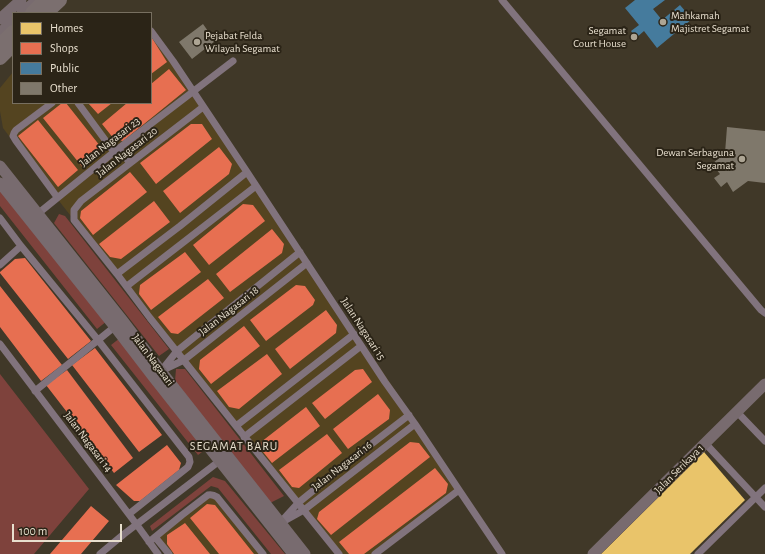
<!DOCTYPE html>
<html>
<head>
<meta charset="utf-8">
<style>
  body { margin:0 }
  #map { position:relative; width:765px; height:554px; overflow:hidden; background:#403828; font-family:"Alegreya Sans",sans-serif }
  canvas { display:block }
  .legend { position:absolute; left:12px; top:12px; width:140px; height:92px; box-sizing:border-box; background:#2b2417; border:1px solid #776f60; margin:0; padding:5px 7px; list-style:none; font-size:12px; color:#e8dfce }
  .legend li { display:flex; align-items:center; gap:8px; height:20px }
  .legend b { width:20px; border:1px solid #776f60 }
  .scale { position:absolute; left:12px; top:524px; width:110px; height:18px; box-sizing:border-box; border:2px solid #e8dfce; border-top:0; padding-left:5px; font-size:12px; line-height:14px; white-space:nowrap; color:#e8dfce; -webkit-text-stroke:3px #2b2417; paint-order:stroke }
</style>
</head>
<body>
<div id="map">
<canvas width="765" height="554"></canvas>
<ul class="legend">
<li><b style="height:11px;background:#e9c46a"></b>Homes</li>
<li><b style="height:11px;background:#e76f51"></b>Shops</li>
<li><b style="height:11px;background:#457b9d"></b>Public</li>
<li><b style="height:11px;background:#7f786b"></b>Other</li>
</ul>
<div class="scale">100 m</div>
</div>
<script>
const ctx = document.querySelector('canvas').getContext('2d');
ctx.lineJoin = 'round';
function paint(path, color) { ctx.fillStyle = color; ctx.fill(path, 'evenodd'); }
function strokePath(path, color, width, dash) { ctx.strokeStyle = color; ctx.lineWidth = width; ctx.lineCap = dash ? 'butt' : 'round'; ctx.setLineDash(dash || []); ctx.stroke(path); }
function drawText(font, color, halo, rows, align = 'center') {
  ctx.font = font + ' "Alegreya Sans",sans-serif'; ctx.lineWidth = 4; ctx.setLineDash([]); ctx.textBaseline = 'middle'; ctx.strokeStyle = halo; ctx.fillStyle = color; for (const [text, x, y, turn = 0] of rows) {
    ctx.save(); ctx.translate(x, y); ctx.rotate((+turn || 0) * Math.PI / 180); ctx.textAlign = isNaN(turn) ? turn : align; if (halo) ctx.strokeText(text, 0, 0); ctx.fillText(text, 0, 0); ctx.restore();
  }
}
paint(new Path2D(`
  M 151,28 L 463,491 L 380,554 L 336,554 L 30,164 L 3,128 L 0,111 L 0,88 L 13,72 L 13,103 L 151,103 Z
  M 207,492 L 223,500 L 267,554 L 166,554 L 152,536 Z`), '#544420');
paint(new Path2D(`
  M 0,187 L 107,321 L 97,329 L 0,206 Z
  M 59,214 L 65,216 L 169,349 L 159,356 L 54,223 Z
  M 120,338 L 206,449 L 198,455 L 111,345 Z
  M 176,369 L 185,369 L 284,496 L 270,503 L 175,381 Z
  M 0,374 L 89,489 L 34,554 L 0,554 Z
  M 213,477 L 225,481 L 285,554 L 271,554 L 218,488 L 211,486 L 152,531 L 150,526 Z`), '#7e423c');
paint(new Path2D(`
  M 704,452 L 745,500 L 690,554 L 601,554 Z`), '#e9c46a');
paint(new Path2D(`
  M 152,38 L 167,62 L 151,74 L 151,39 Z
  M 169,69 L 186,90 L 123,141 L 114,139 L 102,124 L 127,103 L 151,103 L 151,84 Z
  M 62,103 L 66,103 L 104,151 L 83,168 L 43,118 Z
  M 88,103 L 112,103 L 98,114 Z
  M 38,120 L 78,170 L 58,187 L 18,136 Z
  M 191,124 L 202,124 L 212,139 L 156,184 L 140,163 Z
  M 219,147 L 232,164 L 229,174 L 180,213 L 163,191 Z
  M 130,172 L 147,192 L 93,235 L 80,218 L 81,211 Z
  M 154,201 L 170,222 L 121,259 L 110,257 L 99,244 Z
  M 243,204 L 253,205 L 265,221 L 209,265 L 193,245 Z
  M 272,229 L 284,244 L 282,253 L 230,292 L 216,274 Z
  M 185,252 L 201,272 L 151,310 L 139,294 L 140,285 Z
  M 25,258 L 91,341 L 68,359 L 0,273 L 0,272 L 15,259 Z
  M 208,279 L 224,298 L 178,334 L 171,333 L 158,317 Z
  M 296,285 L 305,286 L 315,300 L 313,305 L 266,341 L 250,320 Z
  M 0,286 L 62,365 L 41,381 L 0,327 Z
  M 326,310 L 337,325 L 336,333 L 290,369 L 275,349 Z
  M 244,326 L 260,346 L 211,384 L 199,369 L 200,360 Z
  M 95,348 L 162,435 L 139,452 L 72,365 Z
  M 267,354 L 282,374 L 239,409 L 229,407 L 217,391 Z
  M 363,369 L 372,382 L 325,419 L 312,403 L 355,370 Z
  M 67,370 L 133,458 L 114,473 L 46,385 Z
  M 378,394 L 390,410 L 389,419 L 348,449 L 333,429 Z
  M 306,407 L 320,426 L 272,463 L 259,447 L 261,442 Z
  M 327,434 L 342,453 L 299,488 L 292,487 L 279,470 Z
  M 410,442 L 419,443 L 430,457 L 331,535 L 317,519 L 319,512 Z
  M 167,445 L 181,463 L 179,470 L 140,501 L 134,501 L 116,485 Z
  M 435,468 L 448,484 L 446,493 L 364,554 L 349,554 L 339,542 Z
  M 207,504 L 215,505 L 254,554 L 219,554 L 190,518 Z
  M 91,506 L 109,521 L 81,554 L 50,554 Z
  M 185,523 L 210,554 L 174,554 L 167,544 L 167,535 Z`), '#e76f51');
paint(new Path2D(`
  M 635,0 L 665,0 L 653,9 L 662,20 L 680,5 L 692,19 L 657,48 L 644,31 L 636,38 L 631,31 L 639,25 L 625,8 Z`), '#457b9d');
paint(new Path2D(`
  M 203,24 L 215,41 L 192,59 L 179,42 Z
  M 727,127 L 765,131 L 765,183 L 748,181 L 733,192 L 727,182 L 721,187 L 714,178 L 720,174 L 712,164 L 725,153 Z`), '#7f786b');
strokePath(new Path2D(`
  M 502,0 L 761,310 L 765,313
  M 151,31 L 173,61 L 247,172 L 385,382 L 415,424 L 459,490 L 375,554
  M 52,103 L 16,130 L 14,133 L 13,136 L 16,141 L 57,197
  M 78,103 L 114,152
  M 203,107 L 81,201 L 74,210 L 74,220 L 117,274 L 150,318 L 236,426 L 339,554
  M 119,149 L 130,163
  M 35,216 L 114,152 L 233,61
  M 0,218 L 21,246 L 98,340 L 189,457 L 190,462 L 188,467 L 129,514
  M 0,265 L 21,246
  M 117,274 L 180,226 L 247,172
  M 127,286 L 256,186
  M 0,344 L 137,525 L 158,554
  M 163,370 L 184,360 L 307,263
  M 158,374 L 161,371 L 177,351 L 300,252
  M 35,391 L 118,324
  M 737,412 L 765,441
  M 236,426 L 354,334
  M 244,437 L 361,346
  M 705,443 L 765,507
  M 459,490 L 502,554
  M 286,520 L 304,510 L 415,424
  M 278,525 L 298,503 L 352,459 L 409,415
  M 155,537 L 169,554
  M 149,542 L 182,515 L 208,495 C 212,494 214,495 217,497 L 263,554
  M 100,554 L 124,534 L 222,459
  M 698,554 L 765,488`), '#81737d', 7);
strokePath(new Path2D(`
  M 22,13 L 37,0
  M 0,19 L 21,0
  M 0,33 L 13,21
  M 0,166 L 123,321 L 161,371 L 305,554
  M 0,183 L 115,327 L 154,378 L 293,554
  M 593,554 L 765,384`), '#786b6f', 11);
strokePath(new Path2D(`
  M 32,13 L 45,0
  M 46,13 L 60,0
  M 0,45 L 13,32
  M 0,58 L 13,45`), '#7b6f6f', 14);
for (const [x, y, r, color] of [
  [663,22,4,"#ada594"],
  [634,37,4,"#ada594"],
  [197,42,4,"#ada594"],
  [742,159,4,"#ada594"]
]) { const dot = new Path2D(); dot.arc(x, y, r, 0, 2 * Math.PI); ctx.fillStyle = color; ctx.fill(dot); strokePath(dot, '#2b2417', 1.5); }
drawText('11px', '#e8dfce', '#2b2417', [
  ["Mahkamah",671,16],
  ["Majistret Segamat",671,29],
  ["Segamat",626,31,"right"],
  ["Court House",626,44,"right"],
  ["Pejabat Felda",205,36],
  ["Wilayah Segamat",205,49],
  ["Dewan Serbaguna",734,153,"right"],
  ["Segamat",734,166,"right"]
], 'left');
drawText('11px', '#e8dfce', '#2b2417', [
  ["Jalan Nagasari 23",110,142,-38],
  ["Jalan Nagasari 20",127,152,-38],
  ["Jalan Nagasari 18",229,311,-38],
  ["Jalan Nagasari 15",363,329,57],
  ["Jalan Nagasari",153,360,53],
  ["Jalan Nagasari 14",88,442,53],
  ["Jalan Nagasari 16",342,466,-38],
  ["Jalan Serikaya 1",679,469,-45]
]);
ctx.letterSpacing = '1px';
drawText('12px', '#e8dfce', '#2b2417', [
  ["SEGAMAT BARU",234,446]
]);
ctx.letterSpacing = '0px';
</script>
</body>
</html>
